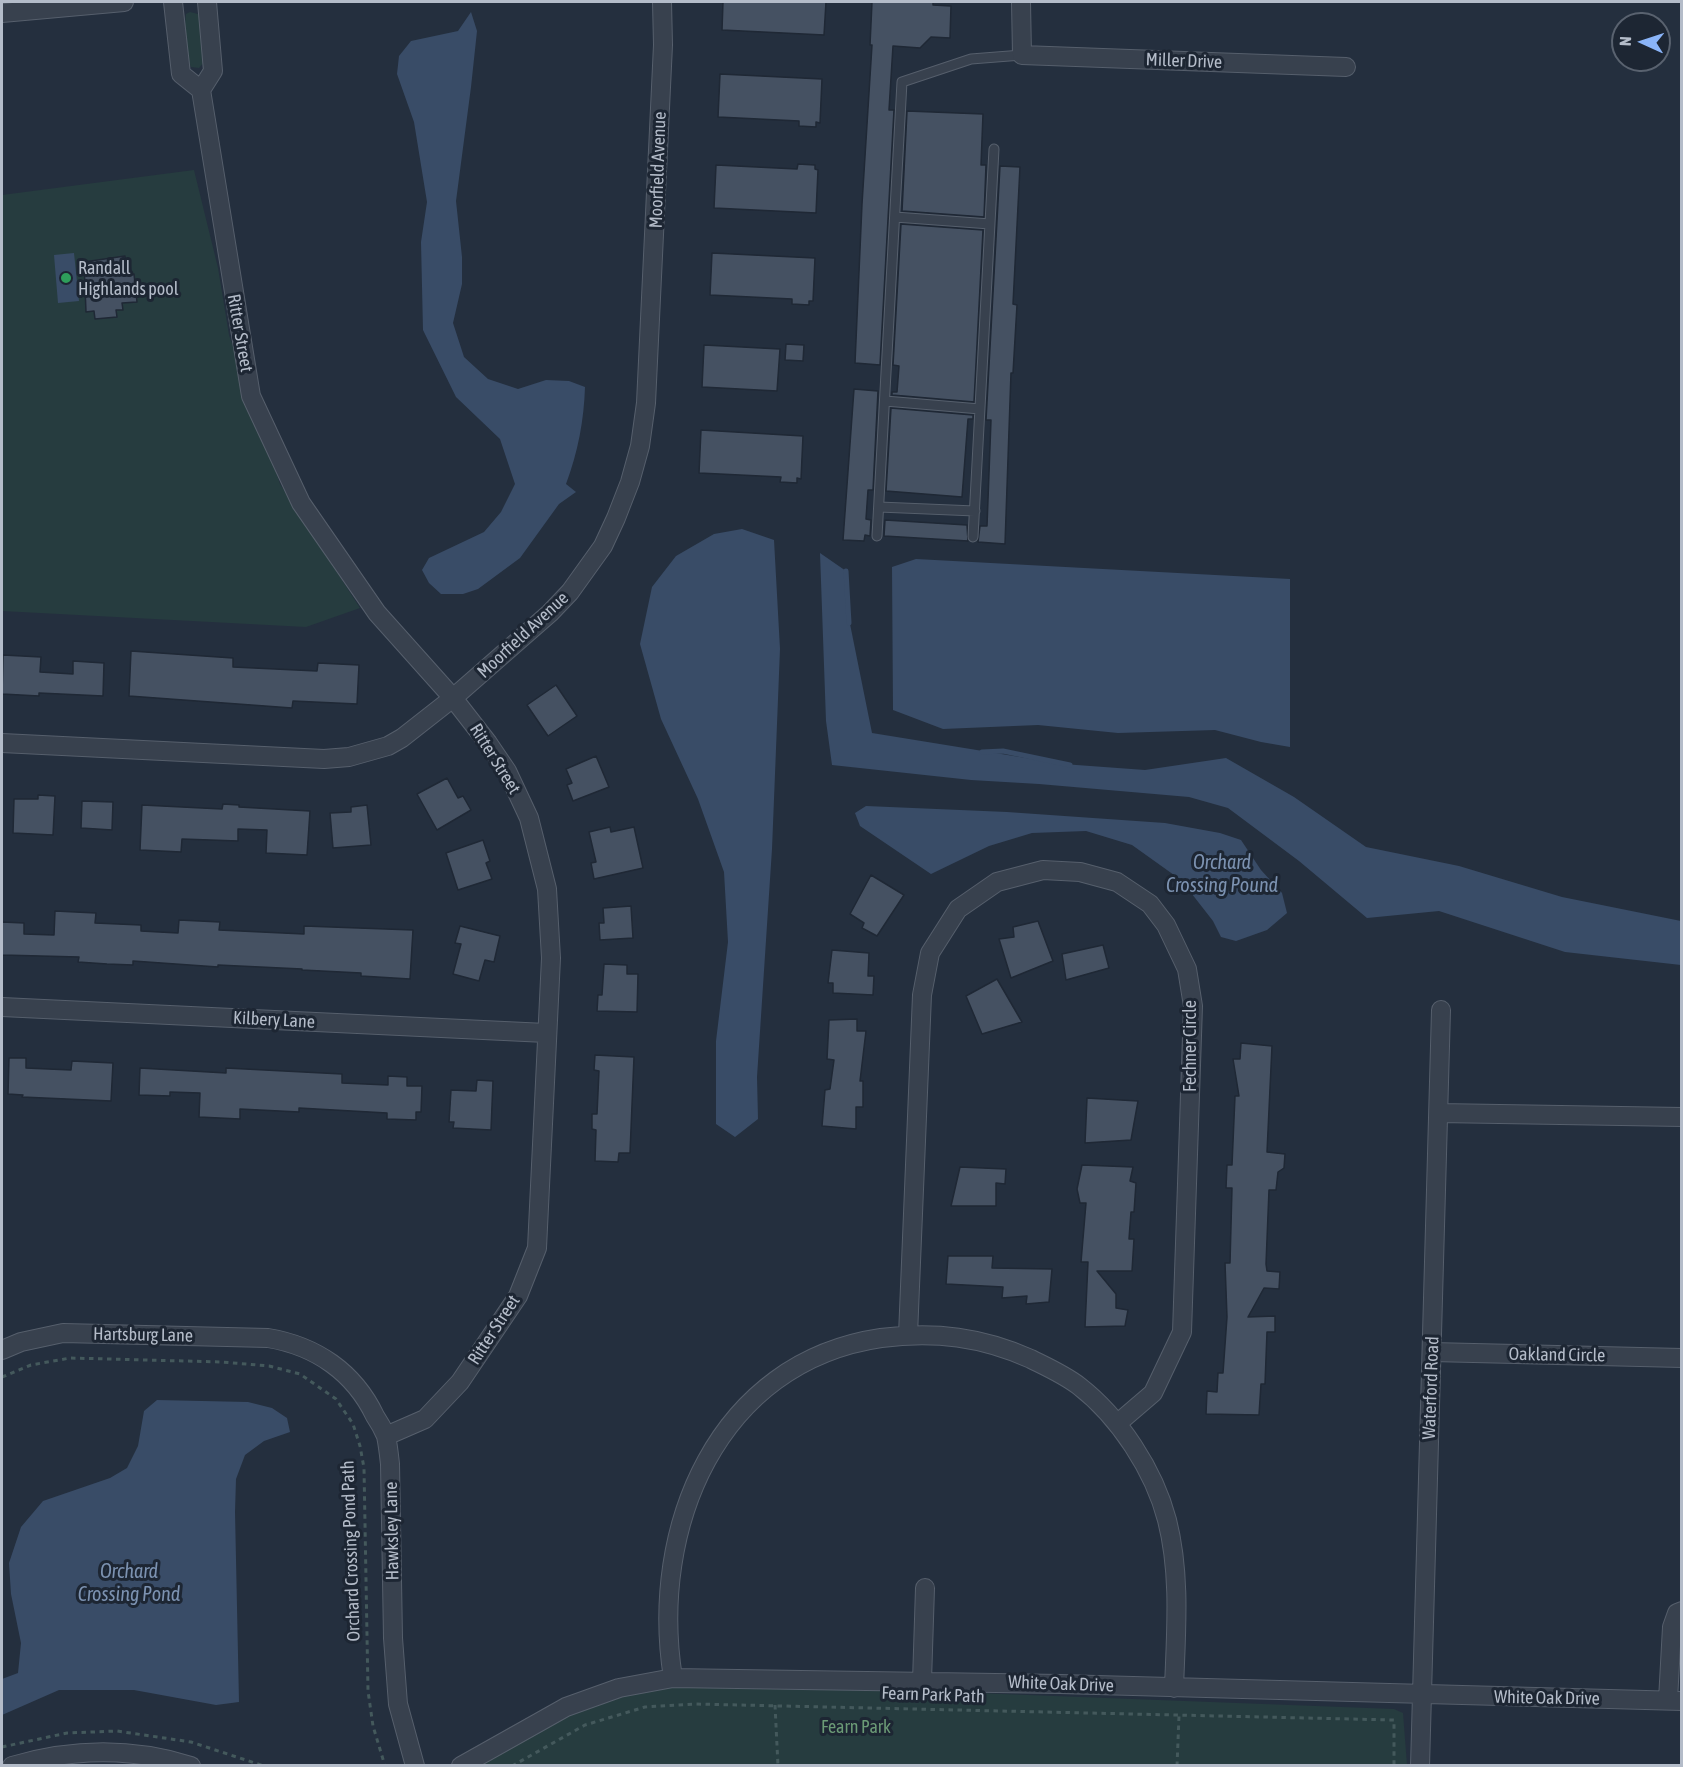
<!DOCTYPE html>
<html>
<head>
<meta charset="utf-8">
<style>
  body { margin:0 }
  #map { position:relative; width:1683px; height:1767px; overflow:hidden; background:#242f3e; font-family:"Asap Condensed",sans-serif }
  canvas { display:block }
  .frame { position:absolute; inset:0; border:3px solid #b4bcc9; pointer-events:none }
  .north { position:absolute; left:1611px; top:12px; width:60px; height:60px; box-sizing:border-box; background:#1d2633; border:2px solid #59626f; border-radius:50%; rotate:273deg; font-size:16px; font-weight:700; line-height:24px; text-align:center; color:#b4bcc9 }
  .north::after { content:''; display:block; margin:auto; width:21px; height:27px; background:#8ab4f8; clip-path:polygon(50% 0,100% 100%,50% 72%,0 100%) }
</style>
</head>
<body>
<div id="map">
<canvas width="1683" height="1767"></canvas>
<div class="frame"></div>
<div class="north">N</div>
</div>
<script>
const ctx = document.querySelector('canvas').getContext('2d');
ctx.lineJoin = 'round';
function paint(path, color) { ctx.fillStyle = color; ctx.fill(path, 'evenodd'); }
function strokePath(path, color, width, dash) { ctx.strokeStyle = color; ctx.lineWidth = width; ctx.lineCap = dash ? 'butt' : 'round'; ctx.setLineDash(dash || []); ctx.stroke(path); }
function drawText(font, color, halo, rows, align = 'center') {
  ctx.font = font + ' "Asap Condensed",sans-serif'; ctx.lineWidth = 6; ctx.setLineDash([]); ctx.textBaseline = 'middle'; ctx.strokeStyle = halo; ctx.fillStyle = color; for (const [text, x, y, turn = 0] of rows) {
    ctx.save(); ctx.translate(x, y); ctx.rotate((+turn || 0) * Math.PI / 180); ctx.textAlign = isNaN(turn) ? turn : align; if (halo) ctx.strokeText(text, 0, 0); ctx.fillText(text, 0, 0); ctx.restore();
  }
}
paint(new Path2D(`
  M 190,12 L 198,14 L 200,18 L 204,62 L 199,68 L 191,67 L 189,63 L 185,24 L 186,14 Z
  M 194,170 L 218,268 L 229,335 L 280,484 L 360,608 L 306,627 L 2,611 L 2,195 Z
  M 819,1687 L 1394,1709 L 1403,1713 L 1407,1765 L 471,1766 L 594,1701 L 648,1688 Z`), '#263c3f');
paint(new Path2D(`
  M 471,12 L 477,31 L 471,87 L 456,201 L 462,257 L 462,284 L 453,323 L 464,357 L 488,379 L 518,389 L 546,380 L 569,381 L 585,387 C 584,420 578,452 566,484 L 576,492 L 559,504 L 520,558 L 478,589 L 463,594 L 441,594 L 429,583 L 422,570 L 429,558 L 484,532 L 501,512 L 515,484 L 500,439 L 456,397 L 423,330 L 421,242 L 427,202 L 414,122 L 397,74 L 399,56 L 411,41 L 458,31 Z
  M 74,253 L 79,301 L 58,303 L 54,255 Z
  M 742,529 L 774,540 L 780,649 L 772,849 L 757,1077 L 758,1119 L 735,1137 L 716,1124 L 716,1041 L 728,942 L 724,872 L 698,799 L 661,719 L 640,644 L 652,587 L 676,556 L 714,534 Z
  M 820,553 L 846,571 L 849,619 L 872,733 L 1063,764 L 1145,770 L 1226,758 L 1294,797 L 1366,847 L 1459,866 L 1562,897 L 1681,921 L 1681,965 L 1565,952 L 1439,911 L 1367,918 L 1299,861 L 1228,808 L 1189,797 L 1039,784 L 971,780 L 832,765 L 826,721 Z
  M 916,559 L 1290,579 L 1290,747 L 1261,742 L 1215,730 L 1118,733 L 1038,725 L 943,729 L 893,710 L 892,567 Z
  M 866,806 L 1007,812 L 1165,823 L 1220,833 L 1241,840 L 1261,870 L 1282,893 L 1287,913 L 1267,930 L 1236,941 L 1221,937 L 1213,921 L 1181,880 L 1132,845 L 1086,831 L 1032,833 L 989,846 L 931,874 L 860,826 L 855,813 Z
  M 157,1400 L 248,1402 L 272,1408 L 287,1418 L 290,1432 L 264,1441 L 245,1455 L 236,1479 L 235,1512 L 239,1702 L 216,1705 L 134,1690 L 59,1690 L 2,1715 L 2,1679 L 18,1673 L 21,1643 L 11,1594 L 9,1563 L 21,1527 L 43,1501 L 110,1478 L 127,1468 L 138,1446 L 144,1411 Z`), '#394c67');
strokePath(new Path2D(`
  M 846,571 L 849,623
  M 982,752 L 1003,751 L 1070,765`), '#394c67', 5);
const building = new Path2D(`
  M 723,2 L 826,2 L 824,35 L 722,30 Z
  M 872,2 L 933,2 L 933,5 L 951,6 L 950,38 L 931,37 L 920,48 L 893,46 L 889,110 L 894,110 L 880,365 L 855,363 L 862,204 L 872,45 L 870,45 Z
  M 720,74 L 822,79 L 820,123 L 816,122 L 816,127 L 799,126 L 799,121 L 718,117 Z
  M 907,111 L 983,114 L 981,165 L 986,165 L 984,217 L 902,211 Z
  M 798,164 L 815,165 L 815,169 L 818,170 L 816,213 L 714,208 L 716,165 L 797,169 Z
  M 1000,166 L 1020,167 L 1013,304 L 1017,305 L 1013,373 L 1011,373 L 1005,544 L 978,542 L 980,526 L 987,526 L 991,420 L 986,420 Z
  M 901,224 L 983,230 L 974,402 L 892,395 L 892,392 L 897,392 L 899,366 L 893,365 Z
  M 712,253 L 815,258 L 813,301 L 809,301 L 809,305 L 792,304 L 792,299 L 710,295 Z
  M 125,256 L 125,264 L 130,264 L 131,275 L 134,274 L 137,302 L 122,303 L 123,310 L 116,310 L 117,317 L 95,319 L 94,311 L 86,312 L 84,262 Z
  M 786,344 L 804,345 L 803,361 L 785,360 Z
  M 704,345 L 780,349 L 777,391 L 702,387 Z
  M 854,389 L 878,391 L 873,490 L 868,490 L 866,519 L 871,520 L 870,536 L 865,535 L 864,541 L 843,540 Z
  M 891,408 L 973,415 L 973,419 L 968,419 L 962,497 L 886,491 Z
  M 701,430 L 803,436 L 801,479 L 797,478 L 797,483 L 780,482 L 781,477 L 699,473 Z
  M 885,520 L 967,525 L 968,541 L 884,536 Z
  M 131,651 L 233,658 L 233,667 L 317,671 L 318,663 L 359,665 L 357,704 L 293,701 L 292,708 L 129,696 Z
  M 3,655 L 41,657 L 40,672 L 73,674 L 73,661 L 104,663 L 103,696 L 39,693 L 39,696 L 2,694 Z
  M 556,685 L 577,716 L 548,736 L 527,705 Z
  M 596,756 L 609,787 L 573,801 L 567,785 L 572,783 L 566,769 Z
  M 447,778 L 458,798 L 463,796 L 471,810 L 437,830 L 417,794 Z
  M 38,795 L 55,796 L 53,835 L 13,833 L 14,799 L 38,799 Z
  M 82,801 L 113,802 L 112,830 L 81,828 Z
  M 223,804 L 239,805 L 239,807 L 310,811 L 307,855 L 266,853 L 267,830 L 238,829 L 238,841 L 182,839 L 181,852 L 140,850 L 142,805 L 222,809 Z
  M 367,805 L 371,845 L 333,848 L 330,813 L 351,812 L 351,807 Z
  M 610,827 L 611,832 L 634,827 L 643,868 L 594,879 L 591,863 L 596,862 L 589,832 Z
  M 483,840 L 490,861 L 486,863 L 492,879 L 458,890 L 446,853 Z
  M 871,875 L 904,895 L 877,936 L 862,928 L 864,923 L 850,914 Z
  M 631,906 L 633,938 L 600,940 L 599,923 L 604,923 L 603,908 Z
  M 55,911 L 96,913 L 95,923 L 141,925 L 141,931 L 178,933 L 179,920 L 220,922 L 219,930 L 304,934 L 304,926 L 413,930 L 410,979 L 361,976 L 361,973 L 302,970 L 302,969 L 218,965 L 218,967 L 133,961 L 133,965 L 107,964 L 78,962 L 79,957 L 2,955 L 2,922 L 24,923 L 24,934 L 54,935 Z
  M 1038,921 L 1053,961 L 1011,978 L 999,939 L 1014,937 L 1013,927 Z
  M 460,926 L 500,936 L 494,962 L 485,960 L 479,981 L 453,974 L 461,944 L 455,943 Z
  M 1103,945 L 1109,968 L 1066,980 L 1062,954 Z
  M 832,950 L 869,953 L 868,976 L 874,976 L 873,995 L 833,993 L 833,983 L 828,983 Z
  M 604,964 L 627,965 L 627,974 L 638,974 L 637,1012 L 597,1011 L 598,995 L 602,995 Z
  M 997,979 L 1022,1022 L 982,1034 L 966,996 Z
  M 857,1019 L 857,1031 L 866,1031 L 860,1081 L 863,1081 L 863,1107 L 856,1107 L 856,1129 L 822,1126 L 825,1090 L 830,1089 L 834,1060 L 827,1059 L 829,1020 Z
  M 1241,1043 L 1272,1046 L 1267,1152 L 1285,1154 L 1284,1168 L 1278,1172 L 1276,1190 L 1269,1190 L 1266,1264 L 1267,1271 L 1280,1272 L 1279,1289 L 1264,1288 L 1248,1317 L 1275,1316 L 1275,1332 L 1267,1332 L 1265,1384 L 1261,1384 L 1259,1415 L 1206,1414 L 1207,1391 L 1217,1392 L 1218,1373 L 1223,1373 L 1227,1317 L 1225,1263 L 1230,1263 L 1232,1188 L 1226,1188 L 1227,1165 L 1232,1165 L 1235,1096 L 1239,1096 L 1233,1059 L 1240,1059 Z
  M 595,1055 L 634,1057 L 630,1153 L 619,1153 L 618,1162 L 595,1161 L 596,1130 L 592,1129 L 592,1114 L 597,1114 L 599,1071 L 594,1070 Z
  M 9,1058 L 26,1058 L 26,1068 L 71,1070 L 72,1061 L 113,1063 L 111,1101 L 22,1097 L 23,1095 L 8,1094 Z
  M 140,1068 L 226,1073 L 226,1068 L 342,1074 L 342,1083 L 388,1085 L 388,1076 L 407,1077 L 407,1086 L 422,1086 L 421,1112 L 416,1112 L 416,1120 L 387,1119 L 387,1113 L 299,1108 L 299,1112 L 240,1109 L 240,1119 L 199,1117 L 200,1093 L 170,1092 L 170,1096 L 139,1095 Z
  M 477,1080 L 493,1081 L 491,1130 L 453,1128 L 454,1122 L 449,1122 L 451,1090 L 476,1091 Z
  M 1087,1098 L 1138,1101 L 1131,1140 L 1085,1143 Z
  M 1082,1165 L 1133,1167 L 1130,1181 L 1136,1183 L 1134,1212 L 1131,1212 L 1129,1239 L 1134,1239 L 1132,1271 L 1097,1271 L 1116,1294 L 1116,1308 L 1128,1310 L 1125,1326 L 1085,1327 L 1088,1262 L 1081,1262 L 1086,1203 L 1080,1203 L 1077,1189 Z
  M 960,1167 L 1006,1169 L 1005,1184 L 996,1183 L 996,1206 L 951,1206 Z
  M 948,1256 L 993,1256 L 992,1268 L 1052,1269 L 1049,1302 L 1026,1304 L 1027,1296 L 1002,1298 L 1003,1287 L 946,1284 Z`);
paint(building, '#455162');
strokePath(building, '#1f2835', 1.5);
const lane = new Path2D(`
  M 895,217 L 990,224
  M 885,401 L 980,409
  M 879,507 L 975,511
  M 877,536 L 902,82 L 971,59 L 1022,55
  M 973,537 L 994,149`);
const street = new Path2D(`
  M 173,2 L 181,74 L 201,90
  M 207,2 L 213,71 L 201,90 L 251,396 L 301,503 L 377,613 L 453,698 L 488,743 L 507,771 L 529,818 L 547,889 L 551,958 L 537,1248 L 518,1296 L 460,1382 L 425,1419 L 386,1436
  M 1021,2 L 1022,55 L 1346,67
  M 2,13 L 124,2
  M 2,743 L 324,759 L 349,757 L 388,746 L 402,738 L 453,698 L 550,613 L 570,592 L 603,546 L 616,518 L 630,482 L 640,446 L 646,403 L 663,45 L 662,2
  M 2,1007 L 546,1033
  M 1439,1113 L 1682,1117
  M 908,1335 L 922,995 L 930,953 L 958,909 L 997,882 L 1043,870 L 1080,872 L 1117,882 L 1150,904 L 1166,925 L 1187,969 L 1193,1006 L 1182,1332 L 1153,1393 L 1118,1423
  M 2,1350 L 21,1342 L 63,1333 L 268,1338 C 316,1346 354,1372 375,1416 C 379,1422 383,1429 386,1436 C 388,1445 389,1455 390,1464 L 393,1638 L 398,1704 L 415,1766
  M 1432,1352 L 1682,1358
  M 673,1678 C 649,1528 717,1362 881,1338 C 935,1331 982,1337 1031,1359 C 1047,1367 1065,1375 1079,1386 C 1119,1417 1154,1470 1167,1520 C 1181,1575 1176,1632 1174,1688
  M 922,1681 L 925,1588
  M 1668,1700 L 1672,1627 L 1677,1613 L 1682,1611
  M 12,1766 C 73,1748 131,1747 191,1766
  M 461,1766 L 566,1707 L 619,1688 L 673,1678 L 1060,1684 L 1682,1701
  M 1420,1766 L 1441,1010`);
strokePath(lane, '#565f6c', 11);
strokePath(street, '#565f6c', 20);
strokePath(new Path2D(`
  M 2,1377 L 31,1365 L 70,1358 L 222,1362 L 269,1366 L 300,1374 L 336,1399 L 353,1424 L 360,1446 L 364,1468 L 368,1691 L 373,1726 L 385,1766
  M 775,1705 L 778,1766
  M 2,1747 L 67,1733 L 117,1731 L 191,1742 L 264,1766
  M 512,1766 L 585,1725 L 645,1707 L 695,1704 L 1394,1720 L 1394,1766
  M 1177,1766 L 1179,1716`), '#44595c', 3, [4.5, 4.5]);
strokePath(lane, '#38414e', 9);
strokePath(street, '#38414e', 18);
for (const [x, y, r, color] of [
  [66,278,6,"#2e9e5b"]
]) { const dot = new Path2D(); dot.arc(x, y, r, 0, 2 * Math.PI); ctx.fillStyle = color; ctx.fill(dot); strokePath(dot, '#1d2633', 2); }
drawText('18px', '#b4bcc9', '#1d2633', [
  ["Miller Drive",1184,61,2],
  ["Moorfield Avenue",658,170,-88],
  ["Ritter Street",240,333,80],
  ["Moorfield Avenue",523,635,-43],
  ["Ritter Street",495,759,58],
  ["Kilbery Lane",274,1020,3],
  ["Fechner Circle",1190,1046,-90],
  ["Ritter Street",494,1330,-57],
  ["Hartsburg Lane",143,1335,1],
  ["Oakland Circle",1557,1355,1],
  ["Waterford Road",1431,1388,-88],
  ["Hawksley Lane",392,1531,-91],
  ["Orchard Crossing Pond Path",351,1551,-92],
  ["White Oak Drive",1061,1684,2],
  ["Fearn Park Path",933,1695,2],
  ["White Oak Drive",1547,1698,1]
]);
drawText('18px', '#b4bcc9', '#1d2633', [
  ["Randall",78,268],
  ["Highlands pool",78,289]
], 'left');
drawText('18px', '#6b9a76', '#1d2633', [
  ["Fearn Park",856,1727]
]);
drawText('italic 20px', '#7c92b1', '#1d2633', [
  ["Orchard",1222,863],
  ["Crossing Pound",1222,886],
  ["Orchard",129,1572],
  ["Crossing Pond",129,1595]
]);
</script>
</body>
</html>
